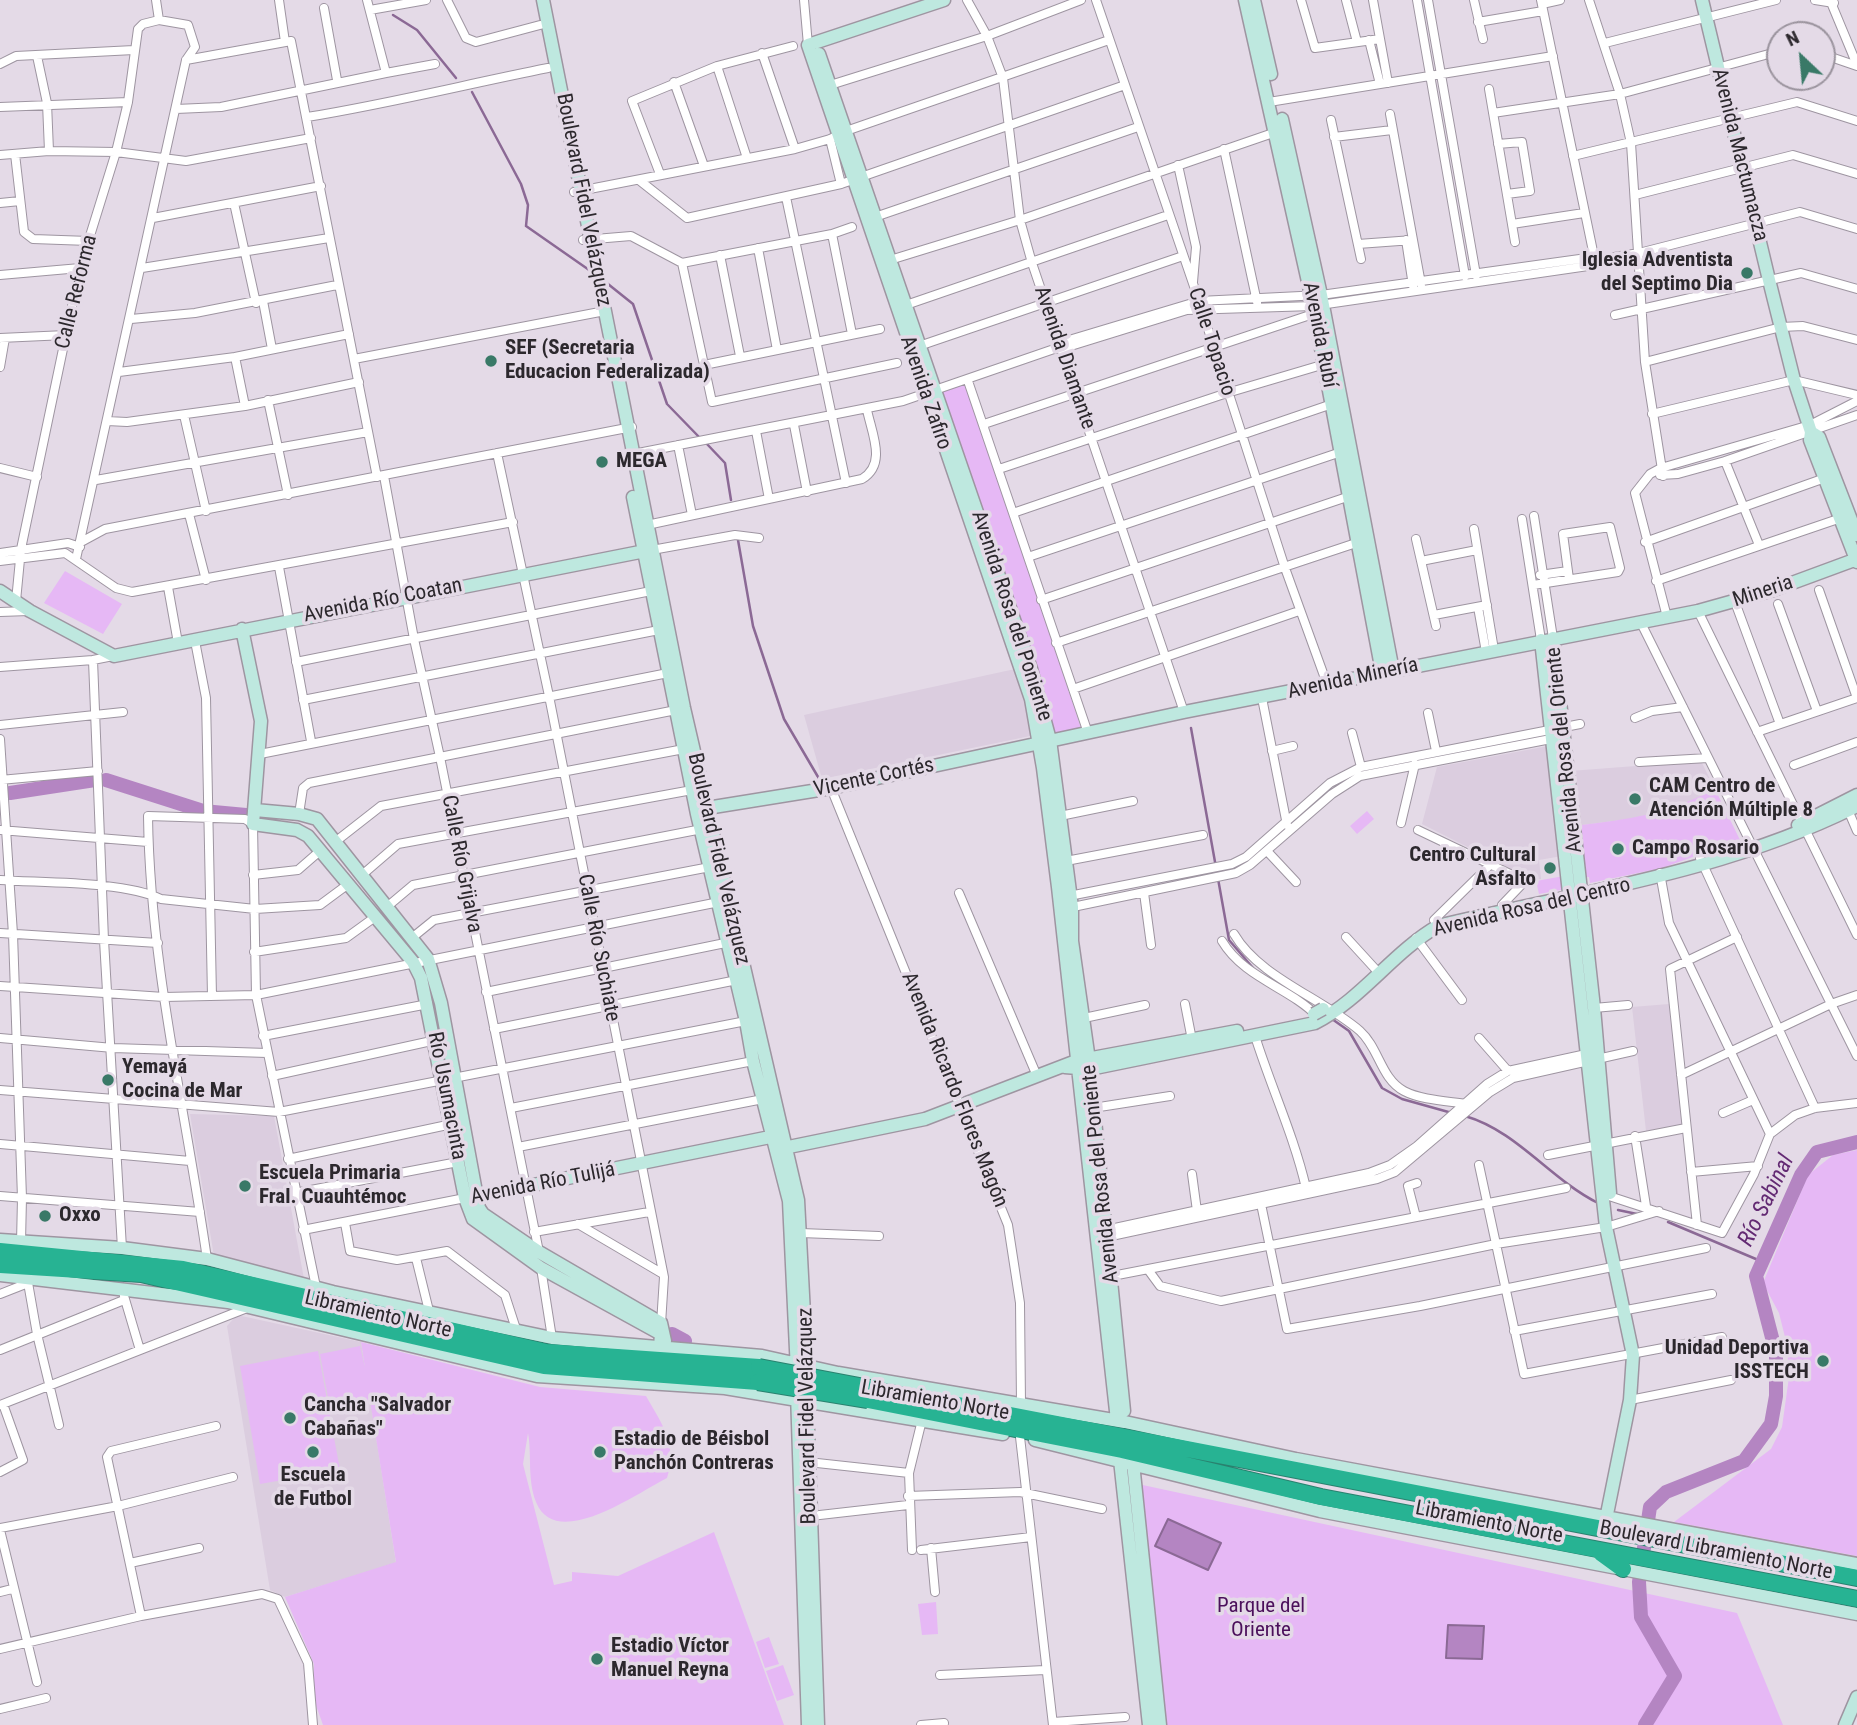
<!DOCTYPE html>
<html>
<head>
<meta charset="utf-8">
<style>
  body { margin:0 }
  #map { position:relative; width:1857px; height:1725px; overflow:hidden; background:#e4dae7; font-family:"Roboto Condensed",sans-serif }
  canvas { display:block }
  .north { position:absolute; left:1766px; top:21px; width:70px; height:70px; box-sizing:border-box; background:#e4dae7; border:2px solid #9a939d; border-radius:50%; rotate:334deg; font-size:19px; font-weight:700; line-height:28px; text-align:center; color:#2c282d }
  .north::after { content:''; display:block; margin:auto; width:24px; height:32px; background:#397967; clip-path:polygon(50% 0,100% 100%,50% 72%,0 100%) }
</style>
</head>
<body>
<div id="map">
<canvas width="1857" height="1725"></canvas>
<div class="north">N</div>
</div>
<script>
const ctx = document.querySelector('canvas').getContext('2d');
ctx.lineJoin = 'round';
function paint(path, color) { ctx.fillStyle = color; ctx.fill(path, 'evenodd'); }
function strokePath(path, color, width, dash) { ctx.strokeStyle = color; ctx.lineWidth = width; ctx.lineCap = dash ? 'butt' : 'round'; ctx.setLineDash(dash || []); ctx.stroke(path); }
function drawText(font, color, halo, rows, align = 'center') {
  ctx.font = font + ' "Roboto Condensed",sans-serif'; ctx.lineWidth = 7; ctx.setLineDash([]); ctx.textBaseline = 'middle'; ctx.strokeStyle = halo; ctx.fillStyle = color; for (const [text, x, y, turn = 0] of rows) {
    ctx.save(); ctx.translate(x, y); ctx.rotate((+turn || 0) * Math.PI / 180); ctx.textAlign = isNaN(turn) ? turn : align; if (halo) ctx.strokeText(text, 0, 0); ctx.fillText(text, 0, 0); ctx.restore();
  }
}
paint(new Path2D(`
  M 1015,669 L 1035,735 L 822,779 L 804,715 Z
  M 1548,746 L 1562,856 L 1539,860 L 1541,879 L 1533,880 L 1422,824 L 1437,767 Z
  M 1701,761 L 1715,789 L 1678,808 L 1653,816 L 1575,826 L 1570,771 Z
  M 1669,1004 L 1683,1125 L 1646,1131 L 1632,1007 Z
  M 190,1114 L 274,1116 L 304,1279 L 214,1256 Z
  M 237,1315 L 361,1342 L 396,1563 L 285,1597 L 270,1590 L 227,1326 Z`), '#dbcddf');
paint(new Path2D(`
  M 967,384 L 1081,728 L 1053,737 L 939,393 Z
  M 65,571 L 122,604 L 103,634 L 44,603 Z
  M 1715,789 L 1740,840 L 1662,868 L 1590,883 L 1589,877 L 1581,878 L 1575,826 C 1633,818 1662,816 1715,789 Z
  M 1367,811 L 1374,819 L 1357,834 L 1350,826 Z
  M 1564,876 L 1566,889 L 1539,894 L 1536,881 Z
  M 1857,1150 L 1857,1556 L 1674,1522 L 1771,1449 L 1782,1427 L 1789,1377 L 1787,1345 L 1779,1313 L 1763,1283 L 1808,1175 L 1833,1155 Z
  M 361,1342 L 540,1387 L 646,1396 C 662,1424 678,1445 667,1478 C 637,1493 556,1552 536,1502 C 527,1479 532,1454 528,1433 L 523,1464 L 554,1585 L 572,1581 L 572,1572 L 618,1576 L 714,1532 L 784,1725 L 323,1725 L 313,1697 L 314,1664 L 285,1597 L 396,1562 L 370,1401 L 330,1408 L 320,1354 L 360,1346 L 365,1368 Z
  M 318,1351 L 340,1470 L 260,1484 L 240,1366 Z
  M 1138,1484 L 1737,1613 L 1783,1725 L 1165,1725 Z
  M 936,1602 L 938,1634 L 922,1635 L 918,1604 Z
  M 769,1637 L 779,1664 L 765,1668 L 756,1642 Z
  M 783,1665 L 794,1695 L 777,1701 L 766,1671 Z`), '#e6b8f5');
const water = new Path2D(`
  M 1168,1519 L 1221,1543 L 1208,1570 L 1155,1546 Z
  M 1448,1625 L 1484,1626 L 1482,1659 L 1446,1658 Z`);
paint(water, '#b485c2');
strokePath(water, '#8b6995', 2);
strokePath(new Path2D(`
  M 393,15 L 417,30 L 456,78
  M 472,92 L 521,184 L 528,205 L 526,226 L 592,272
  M 603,280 L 633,304 L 667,404 L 701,439
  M 706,443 L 725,463 L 731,500
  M 738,540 L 753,626 L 784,719 L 821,782
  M 1191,728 L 1229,940 L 1253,968
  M 1332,1019 L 1349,1031 L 1382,1088 L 1402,1099 L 1452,1113
  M 1465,1116 C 1517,1131 1550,1179 1598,1203
  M 1618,1210 L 1637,1214
  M 1668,1222 L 1763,1262`), '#8b6995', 2.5);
strokePath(new Path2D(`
  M 106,780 L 203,811 L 246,815
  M 10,793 L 95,780
  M 431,984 L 446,1060
  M 455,1109 L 466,1171
  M 672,1334 L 685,1341
  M 1645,1725 L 1675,1676 L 1641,1617 L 1639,1582 L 1650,1507 L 1666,1492 L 1744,1461 L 1771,1424 L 1776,1396 L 1776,1353 L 1756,1276 L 1801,1175 L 1817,1152 L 1857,1142`), '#b485c2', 14);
const street = new Path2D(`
  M 279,0 L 285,42
  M 447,0 L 466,38 L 476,42 L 540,25
  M 804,0 L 808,45
  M 967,0 L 987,36 L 1003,78 L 1020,220 L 1032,263 L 1184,712
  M 1096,0 L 1199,301 L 1285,568 L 1327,684
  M 1301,0 L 1315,48 L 1380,39
  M 1346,0 L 1357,42
  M 1373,0 L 1388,83
  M 1417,0 L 1465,276
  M 1428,0 L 1476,275
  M 1474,0 L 1483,39
  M 1541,0 L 1595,261
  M 1589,0 L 1620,94 L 1631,143 L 1645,362 L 1663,476
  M 1815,0 L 1834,3
  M 1830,0 L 1857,65
  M 1542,4 L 1560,0
  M 324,8 L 337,80
  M 370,10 L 426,0
  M 1478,22 L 1543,11
  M 1369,40 L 1380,84
  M 1605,43 L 1776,0
  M 762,53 L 795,149
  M 1822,54 L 1857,66
  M 37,56 L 47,103 L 49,151
  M 186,60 L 291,41 L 377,477
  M 0,64 L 16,56 L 134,50
  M 717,66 L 747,158
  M 386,73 L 435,64
  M 674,82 L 704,166
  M 827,86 L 987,36 L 1081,0
  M 1489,89 L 1515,242
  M 1269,102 L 1553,56
  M 0,107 L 128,102
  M 176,109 L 221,107 L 386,73 L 367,0
  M 1493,113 L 1620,94 L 1780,51
  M 1390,114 L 1421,284
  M 307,117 C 388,104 467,84 548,68
  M 1331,120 L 1361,259
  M 1334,137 L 1392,130
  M 830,139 L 841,184
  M 1498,144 L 1522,142 L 1530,191 L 1507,194
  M 1224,149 L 1257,302
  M 15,154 L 24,232 L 33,239 L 89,241
  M 0,155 L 49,151 L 116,152 L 186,161 L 311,138
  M 1573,156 L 1797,102 L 1857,121
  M 1178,165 L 1196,247 L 1193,282
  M 660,174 L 632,101 L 717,66 L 793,46
  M 639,180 L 687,218 L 841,184 L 1125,85
  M 574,192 L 795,149 L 830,139 L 846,131 L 1109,40
  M 1635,195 L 1793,155 L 1857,174
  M 786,197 L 846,483
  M 0,203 L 20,201
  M 234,203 L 256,303
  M 153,218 L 321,186
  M 872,218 L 1138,127
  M 1512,224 L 1584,213
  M 832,234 L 852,334
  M 583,240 L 631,236 L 682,263
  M 1406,240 L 1413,286
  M 1358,244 L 1413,240
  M 758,248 L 777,350
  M 720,255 L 740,356
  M 890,260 L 1020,220 L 1276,132
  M 682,263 L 712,402 L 897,363
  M 682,263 L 832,234 L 852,227
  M 142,268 L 329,238
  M 0,275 L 80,268
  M 263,301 L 272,349
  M 906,305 L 1168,215
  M 1615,315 L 1801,273 L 1857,289
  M 131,319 L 195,313 L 337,285
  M 0,338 L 66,335
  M 919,346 L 1183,256
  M 1054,349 L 1059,343 L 1199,301 L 1321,295 L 1594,257 L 1602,259 L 1639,253 L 1800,212 L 1857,229
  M 235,357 L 245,406
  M 354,359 L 605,311
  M 1645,362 L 1781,327 L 1803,326 L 1857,340
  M 704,365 L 880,329
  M 0,367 L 5,338
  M 119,372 L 235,357 L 349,334
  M 968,381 L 1088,733
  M 268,400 L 288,495
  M 1652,414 L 1794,380 L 1857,395
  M 184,415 L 206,511
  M 107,421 L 127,422 L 245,406 L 359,382
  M 984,424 L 1316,313
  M 794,425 L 807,492
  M 756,431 L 769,499
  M 678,445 L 692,515
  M 497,453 L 549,696 L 664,1277 L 661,1324
  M 633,454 L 903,401 L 1054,349 L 1061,349 L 1187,310 L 1313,306 L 1595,265 L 1602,259
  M 1725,461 L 1759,545
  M 0,468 L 37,477
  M 999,469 L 1227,393 L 1325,364
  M 1660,475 L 1678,474 L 1725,461 L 1857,415
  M 384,476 L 414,639 L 440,757 L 539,1252
  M 96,480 L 368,432
  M 1013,513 L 1335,403
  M 189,514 L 206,580
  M 1534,516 L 1553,638
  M 1522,519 L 1541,640
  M 647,525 L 862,479 C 887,464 872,434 867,410
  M 1474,529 L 1494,650
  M 1416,539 L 1436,626
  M 81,542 L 105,529 L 632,427
  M 1645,542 L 1825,478
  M 652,550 L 735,535 L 759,538
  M 0,553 L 68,543 L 80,547
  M 1028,557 L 1341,452
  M 76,559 L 186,60 L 195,47 L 188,25 L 159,20
  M 0,561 L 65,553 L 116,588 L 132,592 L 513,522
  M 1421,561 L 1477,550
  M 279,567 L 311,741
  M 1540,575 L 1568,571
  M 1656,581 L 1841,518
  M 1533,585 L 1618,572 L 1620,568 L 1610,527 L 1563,534 L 1569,579
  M 168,587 L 178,643
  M 1819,590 L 1857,698
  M 1041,600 L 1350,496
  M 16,601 L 21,549 L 80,268 L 116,152 L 128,102 L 138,29 L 143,24 L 159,20 L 156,0
  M 1735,602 L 1780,724
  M 1778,604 L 1817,711
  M 1478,607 L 1486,652
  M 1698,611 L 1857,935
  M 0,612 L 29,611
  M 1434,615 L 1487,605
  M 1667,617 L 1635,493 L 1650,474 L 1661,468 L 1810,425 L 1857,401
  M 1641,623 L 1857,1056
  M 195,641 L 206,698 L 212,996
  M 1056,643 L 1362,541
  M 113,656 L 93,660 L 104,940 L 122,1248
  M 296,662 L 651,591
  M 0,667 L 93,660
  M 1073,689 L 1299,611
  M 1262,698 L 1287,825
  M 303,700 L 664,629
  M 1428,713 L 1436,751
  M 1635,718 L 1652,711 L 1683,707
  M 0,725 L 123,712
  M 1757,732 L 1857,698
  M 1352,733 L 1361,767
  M 0,739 L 13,934 L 22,1198 L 21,1242
  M 1272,751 L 1293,746
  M 260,754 L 668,673
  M 1639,762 L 1708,758
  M 1794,765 L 1857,742
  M 0,780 L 98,771
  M 831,788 L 1008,1225 L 1020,1303 L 1021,1404
  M 1848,810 L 1857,831
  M 299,814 L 303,788 L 309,783 L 676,710
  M 1060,816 L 1133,801
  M 1401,823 L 1415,764
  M 0,830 L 148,842
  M 1418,830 L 1525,881 L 1502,905
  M 335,842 L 381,806 L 684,749
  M 1267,851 L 1296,882
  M 1700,858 L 1815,1108
  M 1066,861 L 1203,835
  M 1660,873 L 1669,923 L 1770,1134
  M 253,875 L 298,870 L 321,850
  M 362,875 L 398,844 L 692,790
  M 0,880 C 43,883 124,881 161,899 L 255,909 L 320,905 L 347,885
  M 959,893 L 1037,1076
  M 1144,893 L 1151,945
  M 1069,896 L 1232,864 L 1246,857 L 1330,783 L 1361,767 L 1580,724
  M 388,906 L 413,885 L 702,829
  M 1068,908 L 1236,873 L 1250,865 L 1332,794 L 1360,776 L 1556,738
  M 1434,920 L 1490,865
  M 0,933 L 158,943
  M 1234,934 C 1259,977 1322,998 1360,1031 C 1379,1048 1381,1079 1404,1091 C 1421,1100 1447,1101 1467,1104
  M 413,937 L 434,920 L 710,867
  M 1346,937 L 1378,972
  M 1416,938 L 1462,1000
  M 1222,941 C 1244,978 1290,988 1317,1016
  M 254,952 L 346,938 L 375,917
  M 0,986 L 164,997 L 256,995 L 719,902
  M 486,992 L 730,942
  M 1185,1004 L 1192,1040
  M 1594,1008 L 1628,1005
  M 1084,1018 L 1145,1005
  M 494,1029 L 737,980
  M 263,1036 L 428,1004
  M 1255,1036 C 1271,1087 1294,1136 1306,1188
  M 0,1038 L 113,1048 L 267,1053
  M 1479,1038 L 1508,1071
  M 1681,1075 L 1831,1004 L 1857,995
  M 272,1076 L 436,1040
  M 0,1090 L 279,1112 L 746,1021
  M 511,1108 L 753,1061
  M 1093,1108 L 1170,1096
  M 1723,1113 L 1753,1100
  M 1635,1136 L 1646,1206
  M 0,1144 L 190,1161
  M 518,1147 L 763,1099
  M 1548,1155 L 1686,1128
  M 288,1159 L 452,1124
  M 1479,1165 L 1524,1374 L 1722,1337
  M 1691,1172 L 1758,1166
  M 1192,1174 L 1197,1211
  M 295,1193 L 458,1162
  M 1606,1195 L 1722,1233 L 1754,1174 L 1770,1134 L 1795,1115 L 1815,1108 L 1857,1103
  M 0,1196 L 200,1212
  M 1261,1204 L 1287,1329 L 1420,1306 L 1706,1248
  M 1416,1217 L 1408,1186 L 1417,1183
  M 345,1223 L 350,1251 L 397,1260 L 447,1251 L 505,1295 L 517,1332
  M 578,1224 L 663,1274
  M 1697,1225 L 1670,969 L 1737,937
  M 303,1230 L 465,1198
  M 1101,1231 L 1369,1173 L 1390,1165 L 1417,1146 L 1487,1084 L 1508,1071 L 1591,1053
  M 534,1232 L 649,1212
  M 801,1233 L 879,1236
  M 1102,1238 L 1377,1179 L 1395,1172 L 1490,1092 L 1513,1078 L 1633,1051
  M 416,1258 L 429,1311
  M 207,1259 C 186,1112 150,966 148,816 L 245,819 L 253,824 L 256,995 L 316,1287
  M 541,1268 L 552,1338
  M 1149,1271 L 1160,1286 L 1221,1301 L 1496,1244 L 1606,1227 L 1659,1211
  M 27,1277 L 37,1334 L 59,1425
  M 1107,1277 L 1566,1188
  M 0,1294 L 28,1283
  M 124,1296 L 140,1350
  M 1514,1331 L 1712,1294
  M 0,1350 L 124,1300
  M 1630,1400 L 1731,1380
  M 0,1405 L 247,1308
  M 1020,1437 L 1053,1725
  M 808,1462 L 909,1473
  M 0,1472 L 23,1460 L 3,1404
  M 908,1496 L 1020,1492 L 1102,1509
  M 811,1516 L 908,1505
  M 0,1528 L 118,1506 L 233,1477
  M 0,1530 L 37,1682
  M 931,1548 L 935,1592
  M 912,1550 L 909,1473 L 922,1420
  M 921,1550 L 1031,1537
  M 130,1563 L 199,1548
  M 0,1592 L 12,1589
  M 141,1616 L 107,1457 L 111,1451 L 216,1426
  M 0,1649 L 141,1616 L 262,1594 L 278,1599 L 308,1663 L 313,1725
  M 940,1675 L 1045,1670
  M 0,1709 L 46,1698
  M 1053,1722 L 1125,1717
  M 921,1725 L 944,1723`);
const secondary = new Path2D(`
  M 543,0 L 684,708 L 798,1200 L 807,1371
  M 944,0 L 808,45 L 1031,699 L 1043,768 L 1058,887 L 1117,1420
  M 1245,0 L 1311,295 L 1382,672
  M 1254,0 L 1271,74
  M 1702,0 L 1769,280 L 1794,380 L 1811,432 L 1810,440 L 1857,562
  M 819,54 L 1031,669 L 1050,740 L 1072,907 L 1072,941 L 1089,1060 L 1124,1411
  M 1282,119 L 1321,295 L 1393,671
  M 1811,432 L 1819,437 L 1857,535
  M 633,497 L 697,814 L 746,1021 L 753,1061 L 789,1201 L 797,1371
  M 0,591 L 30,611 L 114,656 L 650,550
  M 242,629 L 261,721 L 253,824 L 297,830 L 308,836 L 413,962 L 421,978 L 465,1198 L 473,1219 L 541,1268 L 661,1334 L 660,1347
  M 1553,638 L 1594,1008 L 1610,1193
  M 1541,640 L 1606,1227 L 1633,1355 L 1630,1400 L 1606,1519
  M 707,808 L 831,788 L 1184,712 L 1698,611 L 1773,590 L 1857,559
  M 255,810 L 299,814 L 317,819 L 428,959 L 441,1003 L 479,1208 L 483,1214 L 539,1252 L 661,1323 L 665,1341
  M 1798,825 L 1857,795
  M 1065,1067 L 1090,1069 L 1315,1023 C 1361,1000 1393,952 1438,926 C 1580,892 1725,872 1857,806
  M 779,1149 L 925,1119 L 1076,1061 L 1237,1031
  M 469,1198 L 780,1135
  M 0,1240 L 122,1248 L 207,1259 L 333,1292 L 552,1338 L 762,1356 L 838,1373 L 1125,1422 L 1296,1459 L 1857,1564
  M 0,1275 L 228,1302 L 537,1376 L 725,1388 L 1003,1434
  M 797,1393 L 808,1725
  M 807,1397 L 818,1725
  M 1035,1440 L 1320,1511 L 1857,1614
  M 1120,1460 L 1149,1725
  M 1133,1463 L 1160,1725
  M 1845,1725 L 1857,1697`);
const highway = new Path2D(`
  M 0,1251 L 183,1269 L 546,1352 L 759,1367
  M 0,1265 L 141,1274 L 544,1366 L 758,1382
  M 870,1388 L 1857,1578
  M 868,1400 L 1122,1450 L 1321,1497 L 1857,1599
  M 1601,1553 L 1623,1569`);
strokePath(street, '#9e95a1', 10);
strokePath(secondary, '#9e95a1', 15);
strokePath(highway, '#29826f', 18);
strokePath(street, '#fff', 8);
strokePath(secondary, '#bee8df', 12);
strokePath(highway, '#27b393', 16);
const secondaryBridge = new Path2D(`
  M 1314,1014 L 1323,1009`);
const highwayBridge = new Path2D(`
  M 759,1367 L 870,1388
  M 758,1382 L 868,1400`);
strokePath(secondaryBridge, '#9e95a1', 15, []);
strokePath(highwayBridge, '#29826f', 18, []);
strokePath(secondaryBridge, '#bee8df', 12);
strokePath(highwayBridge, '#27b393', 16);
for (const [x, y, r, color] of [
  [1747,273,7,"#397967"],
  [491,361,7,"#397967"],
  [602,462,7,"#397967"],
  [1635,799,7,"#397967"],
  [1618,849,7,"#397967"],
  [1550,868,7,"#397967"],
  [108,1080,7,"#397967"],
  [245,1186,7,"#397967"],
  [45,1216,7,"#397967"],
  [1823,1361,7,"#397967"],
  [290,1418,7,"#397967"],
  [313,1452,7,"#397967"],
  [600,1452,7,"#397967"],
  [597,1659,7,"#397967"]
]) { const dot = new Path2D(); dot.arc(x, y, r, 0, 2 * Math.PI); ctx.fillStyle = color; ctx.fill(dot); strokePath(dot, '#e4dae7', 2.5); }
drawText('21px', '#2c282d', '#e4dae7', [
  ["Avenida Mactumacza",1739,155,76],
  ["Boulevard Fidel Velázquez",583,200,79],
  ["Calle Reforma",77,292,-76],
  ["Avenida Rubí",1319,335,79],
  ["Calle Topacio",1211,342,72],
  ["Avenida Diamante",1064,358,71],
  ["Avenida Zafiro",925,393,71],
  ["Mineria",1763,592,-18],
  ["Avenida Río Coatan",383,601,-11],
  ["Avenida Rosa del Poniente",1011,616,72],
  ["Avenida Minería",1353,679,-12],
  ["Avenida Rosa del Oriente",1565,750,-96],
  ["Vicente Cortés",874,778,-12],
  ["Boulevard Fidel Velázquez",718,859,77],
  ["Calle Río Grijalva",461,864,79],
  ["Avenida Rosa del Centro",1532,908,-13],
  ["Calle Río Suchiate",598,948,79],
  ["Avenida Ricardo Flores Magón",954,1090,68],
  ["Río Usumacinta",446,1096,79],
  ["Avenida Rosa del Poniente",1101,1174,-96],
  ["Avenida Río Tulijá",543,1184,-11],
  ["Libramiento Norte",378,1315,13],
  ["Libramiento Norte",935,1401,10],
  ["Boulevard Fidel Velázquez",808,1416,-91],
  ["Libramiento Norte",1489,1523,11],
  ["Boulevard Libramiento Norte",1716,1551,11]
]);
drawText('bold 21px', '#2c282d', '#e4dae7', [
  ["Iglesia Adventista",1733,261,"right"],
  ["del Septimo Dia",1733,285,"right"],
  ["SEF (Secretaria",505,349],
  ["Educacion Federalizada)",505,373],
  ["MEGA",616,462],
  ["CAM Centro de",1649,787],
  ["Atención Múltiple 8",1649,811],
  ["Campo Rosario",1632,849],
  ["Centro Cultural",1536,856,"right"],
  ["Asfalto",1536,880,"right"],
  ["Yemayá",122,1068],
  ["Cocina de Mar",122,1092],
  ["Escuela Primaria",259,1174],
  ["Fral. Cuauhtémoc",259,1198],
  ["Oxxo",59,1216],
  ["Unidad Deportiva",1809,1349,"right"],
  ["ISSTECH",1809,1373,"right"],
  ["Cancha \"Salvador",304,1406],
  ["Cabañas\"",304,1430],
  ["Estadio de Béisbol",614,1440],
  ["Panchón Contreras",614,1464],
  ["Escuela",313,1476,"center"],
  ["de Futbol",313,1500,"center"],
  ["Estadio Víctor",611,1647],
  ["Manuel Reyna",611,1671]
], 'left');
drawText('21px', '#4b105b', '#e4dae7', [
  ["Parque del",1261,1607],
  ["Oriente",1261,1631]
]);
drawText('italic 23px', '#632a73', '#e4dae7', [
  ["Río Sabinal",1767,1201,-64]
]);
</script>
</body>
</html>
